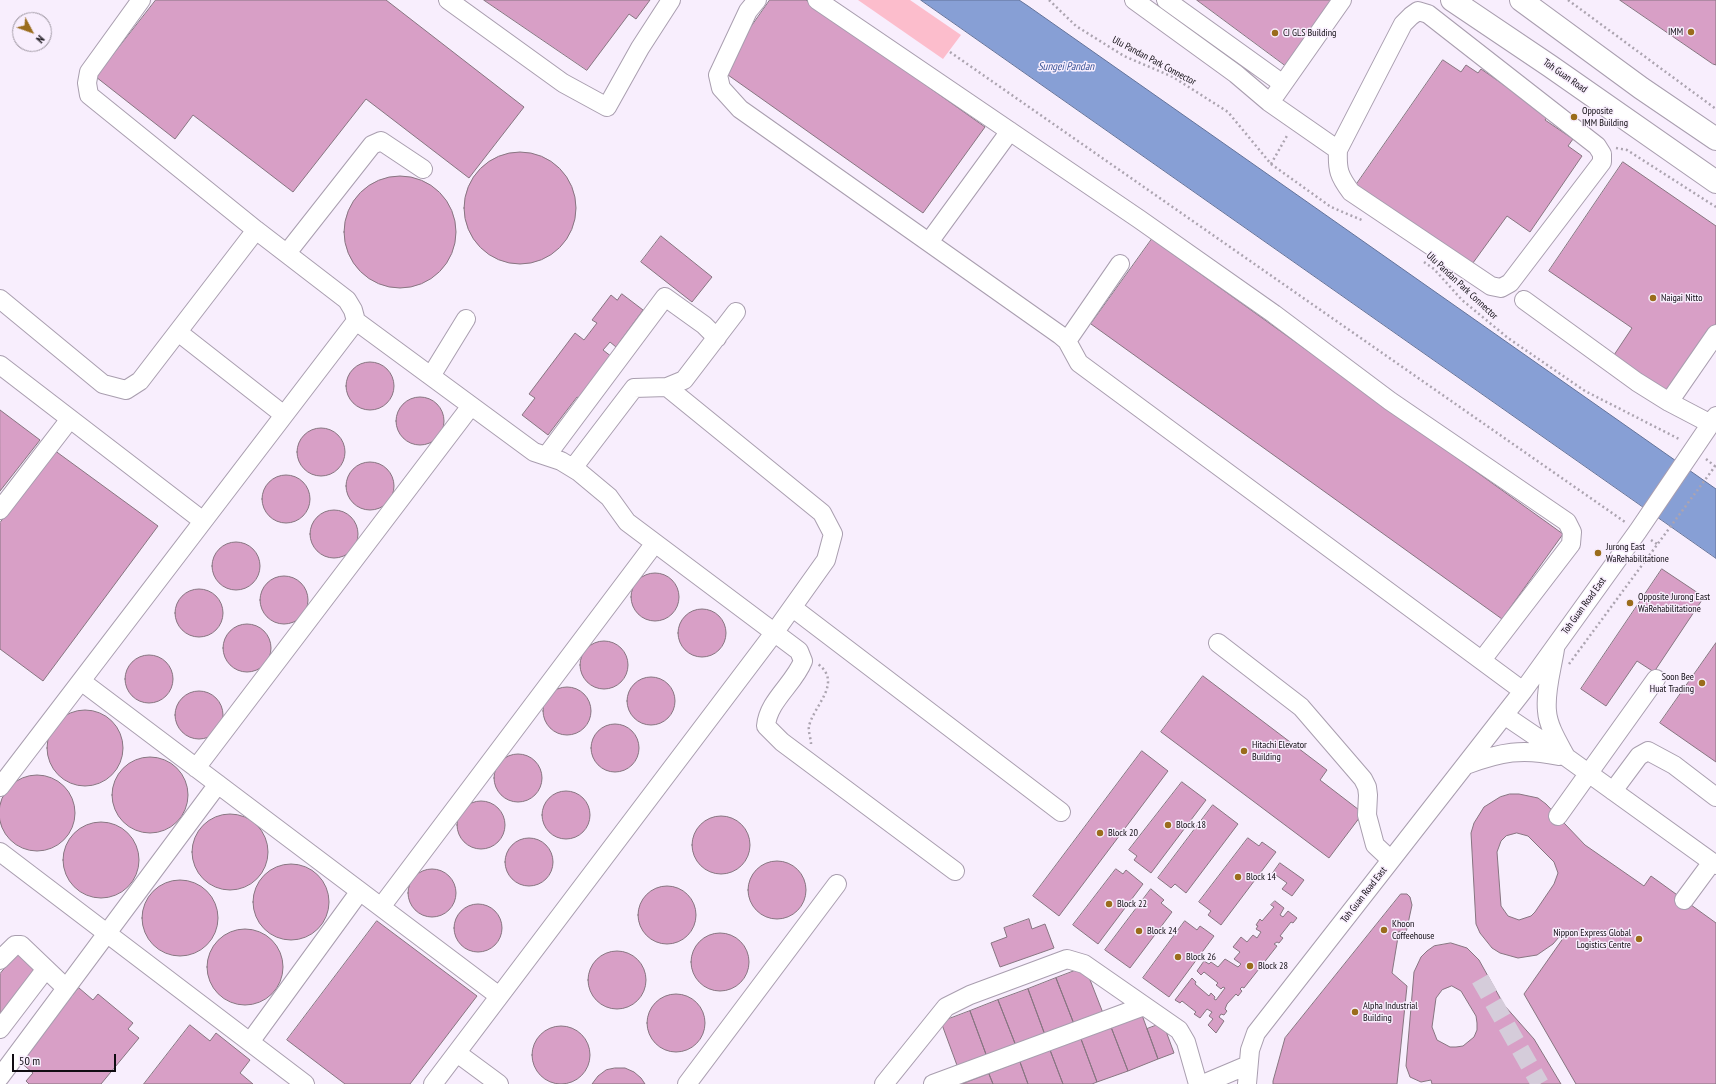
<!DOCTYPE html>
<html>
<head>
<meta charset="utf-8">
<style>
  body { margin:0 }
  #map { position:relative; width:1716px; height:1084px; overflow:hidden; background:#f8eefd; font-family:"PT Sans Narrow",sans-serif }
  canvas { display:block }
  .north { position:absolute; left:12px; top:12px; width:40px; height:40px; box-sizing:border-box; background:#f8eefd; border:1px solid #9b949f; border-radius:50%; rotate:131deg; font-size:11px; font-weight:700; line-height:16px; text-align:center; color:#100c12 }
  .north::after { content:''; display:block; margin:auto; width:14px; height:18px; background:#9a6c1c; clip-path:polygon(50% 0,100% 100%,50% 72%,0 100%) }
  .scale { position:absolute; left:12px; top:1054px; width:104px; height:18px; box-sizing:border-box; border:2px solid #100c12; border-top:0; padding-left:5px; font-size:12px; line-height:14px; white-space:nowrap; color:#100c12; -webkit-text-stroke:3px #f8eefd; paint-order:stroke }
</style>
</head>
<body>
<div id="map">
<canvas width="1716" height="1084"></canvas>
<div class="north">N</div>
<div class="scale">50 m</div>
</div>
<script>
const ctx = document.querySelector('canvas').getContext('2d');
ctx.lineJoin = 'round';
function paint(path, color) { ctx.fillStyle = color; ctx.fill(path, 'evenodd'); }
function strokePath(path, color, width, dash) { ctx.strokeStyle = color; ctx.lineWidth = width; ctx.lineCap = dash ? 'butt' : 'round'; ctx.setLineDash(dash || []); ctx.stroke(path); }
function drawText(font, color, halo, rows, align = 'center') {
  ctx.font = font + ' "PT Sans Narrow",sans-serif'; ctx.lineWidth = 3; ctx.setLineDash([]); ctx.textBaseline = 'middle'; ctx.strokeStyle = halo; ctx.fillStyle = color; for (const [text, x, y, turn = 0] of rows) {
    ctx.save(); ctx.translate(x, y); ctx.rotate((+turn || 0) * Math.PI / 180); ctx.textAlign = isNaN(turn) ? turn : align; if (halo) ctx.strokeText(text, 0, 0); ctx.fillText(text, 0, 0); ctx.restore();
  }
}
paint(new Path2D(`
  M 858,0 L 910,0 L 961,35 L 943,59 Z`), '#fcbdcc');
const water = new Path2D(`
  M 921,0 L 1019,0 L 1028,6 L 1716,489 L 1716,558 Z`);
paint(water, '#879fd5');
strokePath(water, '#63739a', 1);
const building = new Path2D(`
  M 156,0 L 386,0 L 524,107 L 469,178 L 366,99 L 293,192 L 193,115 L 175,139 L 96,77 Z
  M 484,0 L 650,0 L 636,19 L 629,14 L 587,70 Z
  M 770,0 L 806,0 L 985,127 L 923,213 L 721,70 Z
  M 1197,0 L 1334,0 L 1285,65 Z
  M 1620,0 L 1716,0 L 1716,65 L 1713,64 Z
  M 1443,60 L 1461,72 L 1466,65 L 1478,73 L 1481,69 L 1504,85 L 1509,85 L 1548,116 L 1545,120 L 1573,139 L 1568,146 L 1582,156 L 1530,232 L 1507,216 L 1470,267 L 1354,188 Z
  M464 208a56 56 0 1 1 112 0a56 56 0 1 1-112 0Z
  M 1623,162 L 1716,226 L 1716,326 L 1666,399 L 1610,361 L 1632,328 L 1549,271 Z
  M344 232a56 56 0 1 1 112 0a56 56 0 1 1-112 0Z
  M 661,236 L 712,277 L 692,302 L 641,262 Z
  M 1152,239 L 1563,534 L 1502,619 L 1091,324 Z
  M 622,294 L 643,310 L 616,347 L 610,342 L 603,350 L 612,357 L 580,399 L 577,397 L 548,435 L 522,415 L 535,398 L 529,394 L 575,333 L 584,340 L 597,323 L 592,320 L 611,295 L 617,300 Z
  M346 386a24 24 0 1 1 48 0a24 24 0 1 1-48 0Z
  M396 421a24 24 0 1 1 48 0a24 24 0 1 1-48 0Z
  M 0,410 L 40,440 L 0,491 Z
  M297 452a24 24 0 1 1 48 0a24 24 0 1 1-48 0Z
  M 54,450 L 158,526 L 43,681 L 0,649 L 0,523 Z
  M346 486a24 24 0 1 1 48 0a24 24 0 1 1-48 0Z
  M262 499a24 24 0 1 1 48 0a24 24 0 1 1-48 0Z
  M310 534a24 24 0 1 1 48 0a24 24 0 1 1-48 0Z
  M212 566a24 24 0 1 1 48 0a24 24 0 1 1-48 0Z
  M 1662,569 L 1704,597 L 1654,672 L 1637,661 L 1606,706 L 1581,689 Z
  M631 597a24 24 0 1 1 48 0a24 24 0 1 1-48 0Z
  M260 600a24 24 0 1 1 48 0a24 24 0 1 1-48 0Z
  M175 613a24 24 0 1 1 48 0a24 24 0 1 1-48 0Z
  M678 633a24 24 0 1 1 48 0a24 24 0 1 1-48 0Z
  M223 648a24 24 0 1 1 48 0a24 24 0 1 1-48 0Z
  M580 665a24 24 0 1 1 48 0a24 24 0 1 1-48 0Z
  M 1716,643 L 1716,762 L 1660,723 Z
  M125 679a24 24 0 1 1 48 0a24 24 0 1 1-48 0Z
  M 1203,676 L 1327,770 L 1320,780 L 1363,813 L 1329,858 L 1161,732 Z
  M627 701a24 24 0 1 1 48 0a24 24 0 1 1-48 0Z
  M543 711a24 24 0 1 1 48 0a24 24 0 1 1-48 0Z
  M175 715a24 24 0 1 1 48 0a24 24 0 1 1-48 0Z
  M47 748a38 38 0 1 1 76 0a38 38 0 1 1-76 0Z
  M591 748a24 24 0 1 1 48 0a24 24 0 1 1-48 0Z
  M 1142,751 L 1168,771 L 1059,916 L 1033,896 Z
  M494 778a24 24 0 1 1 48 0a24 24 0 1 1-48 0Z
  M112 795a38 38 0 1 1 76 0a38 38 0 1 1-76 0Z
  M-1 813a38 38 0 1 1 76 0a38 38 0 1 1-76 0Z
  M 1182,782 L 1206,800 L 1151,873 L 1134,860 L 1137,856 L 1129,850 Z
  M542 815a24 24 0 1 1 48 0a24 24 0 1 1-48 0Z
  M 1510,794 L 1519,794 L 1538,798 L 1546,804 L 1585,845 L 1644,886 L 1651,876 L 1716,923 L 1716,1084 L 1576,1084 L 1524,994 L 1564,937 L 1559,937 L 1553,944 L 1537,955 L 1518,958 L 1500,953 L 1492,948 L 1480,933 L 1476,924 L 1471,833 L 1474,823 L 1484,807 L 1500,797 ZM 1517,833 L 1528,836 L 1554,862 L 1558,873 L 1554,884 L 1535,912 L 1531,916 L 1519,920 L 1508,916 L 1501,906 L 1497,852 L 1501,841 L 1506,836 Z
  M457 825a24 24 0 1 1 48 0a24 24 0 1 1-48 0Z
  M 1213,805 L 1238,824 L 1186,893 L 1175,884 L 1171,888 L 1158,878 Z
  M192 852a38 38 0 1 1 76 0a38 38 0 1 1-76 0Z
  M692 845a29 29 0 1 1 58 0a29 29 0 1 1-58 0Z
  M63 860a38 38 0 1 1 76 0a38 38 0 1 1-76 0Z
  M505 862a24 24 0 1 1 48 0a24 24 0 1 1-48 0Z
  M 1248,838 L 1259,846 L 1262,842 L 1276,852 L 1221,925 L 1208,915 L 1211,911 L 1199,902 Z
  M748 890a29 29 0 1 1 58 0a29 29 0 1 1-58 0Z
  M 1280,863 L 1304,880 L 1292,896 L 1282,889 L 1287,883 L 1273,873 Z
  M253 902a38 38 0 1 1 76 0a38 38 0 1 1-76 0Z
  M408 893a24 24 0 1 1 48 0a24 24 0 1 1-48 0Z
  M 1116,869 L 1123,874 L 1126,870 L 1143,884 L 1098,944 L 1073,925 Z
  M142 918a38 38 0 1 1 76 0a38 38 0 1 1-76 0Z
  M638 915a29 29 0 1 1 58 0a29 29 0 1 1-58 0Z
  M 1151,889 L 1164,900 L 1161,903 L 1172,912 L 1130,968 L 1105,950 Z
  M 1401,894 L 1407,894 L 1410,897 L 1412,905 L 1406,933 L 1399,931 L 1392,973 L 1407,986 L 1397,1084 L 1273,1084 L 1273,1081 L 1285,1038 Z
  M 1275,901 L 1284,908 L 1280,915 L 1283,917 L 1288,911 L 1297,918 L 1293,923 L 1291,922 L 1280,936 L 1283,938 L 1279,943 L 1277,942 L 1274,944 L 1277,946 L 1244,988 L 1242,987 L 1240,989 L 1242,991 L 1238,996 L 1236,994 L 1227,1004 L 1225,1009 L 1227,1011 L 1224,1015 L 1221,1014 L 1219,1017 L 1224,1021 L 1216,1033 L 1208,1025 L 1213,1019 L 1209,1016 L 1212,1012 L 1207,1009 L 1200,1018 L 1194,1014 L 1196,1012 L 1182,1001 L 1180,1003 L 1175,1000 L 1192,978 L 1196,982 L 1195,984 L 1209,996 L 1211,993 L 1215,997 L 1214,999 L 1216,1000 L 1225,988 L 1223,987 L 1221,989 L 1216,985 L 1218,983 L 1204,972 L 1201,975 L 1197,971 L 1204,961 L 1209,964 L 1211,962 L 1218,967 L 1225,959 L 1238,967 L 1241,964 L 1234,959 L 1240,952 L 1233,947 L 1241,937 L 1247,942 L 1253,935 L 1257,938 L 1261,932 L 1256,929 L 1258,926 L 1256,925 L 1260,919 L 1262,921 L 1274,907 L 1271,905 Z
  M454 928a24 24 0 1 1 48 0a24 24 0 1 1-48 0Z
  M 1029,919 L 1032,929 L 1045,924 L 1054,948 L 1000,967 L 991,943 L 1007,937 L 1004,928 Z
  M 377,921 L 477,996 L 410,1084 L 345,1084 L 287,1040 Z
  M 1185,921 L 1197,930 L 1200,926 L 1214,936 L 1169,997 L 1143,978 Z
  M207 967a38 38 0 1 1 76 0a38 38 0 1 1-76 0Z
  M691 962a29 29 0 1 1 58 0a29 29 0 1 1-58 0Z
  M 1451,943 L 1467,948 L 1479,960 L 1504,1005 L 1534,1039 L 1561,1084 L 1432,1084 L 1431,1080 L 1421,1082 L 1410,1077 L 1406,1066 L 1414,972 L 1421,957 L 1427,951 L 1434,946 ZM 1452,986 L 1461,991 L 1476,1016 L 1477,1023 L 1477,1030 L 1474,1037 L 1463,1046 L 1456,1047 L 1450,1047 L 1437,1040 L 1432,1027 L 1436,998 L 1442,990 Z
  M 20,950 L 39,967 L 0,1014 L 0,974 Z
  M588 980a29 29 0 1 1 58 0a29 29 0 1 1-58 0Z
  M 1085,967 L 1103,1013 L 1074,1024 L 1056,978 Z
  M 1056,978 L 1074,1024 L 1045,1035 L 1028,989 Z
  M 79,988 L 93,1000 L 98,994 L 133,1023 L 128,1029 L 139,1038 L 101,1084 L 29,1084 L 26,1081 L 33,1073 L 19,1061 Z
  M 1028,989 L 1045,1035 L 1016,1046 L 998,1000 Z
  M647 1023a29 29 0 1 1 58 0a29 29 0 1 1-58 0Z
  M 998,1000 L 1016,1046 L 987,1057 L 970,1011 Z
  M 970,1011 L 987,1057 L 958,1068 L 941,1022 Z
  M 1142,1015 L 1158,1059 L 1128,1071 L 1111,1027 Z
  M 1163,1023 L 1174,1053 L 1158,1059 L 1147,1029 Z
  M 190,1025 L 210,1041 L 216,1033 L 250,1060 L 240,1073 L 253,1084 L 144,1084 Z
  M532 1055a29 29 0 1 1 58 0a29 29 0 1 1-58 0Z
  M 1111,1027 L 1128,1071 L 1097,1082 L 1081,1039 Z
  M 1081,1039 L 1097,1082 L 1092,1084 L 1063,1084 L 1050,1050 Z
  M 1050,1050 L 1063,1084 L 1028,1084 L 1020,1062 Z
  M 1020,1062 L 1028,1084 L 993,1084 L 989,1074 Z
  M 615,1068 L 625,1068 L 634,1072 L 641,1078 L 645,1084 L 592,1084 L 598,1076 L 606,1070 Z
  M 989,1074 L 993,1084 L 962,1084 Z`);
paint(building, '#d89fc6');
strokePath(building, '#877581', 1);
strokePath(new Path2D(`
  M 1480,979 L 1540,1084`), '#d5ccda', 18, [18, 9]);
const minor = new Path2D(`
  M 141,0 L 89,72 L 87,83 L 89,95 L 256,230 L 347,300 L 353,310 L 356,321 L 534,452 L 561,461 L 579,472 L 609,497 L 627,522 L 799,651 L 803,661 C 794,684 768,701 766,726 L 782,742 L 955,871
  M 448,0 L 563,83 L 607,107 L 640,48 L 671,0
  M 757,0 L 748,11 L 718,75 L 721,88 L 740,109 L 1060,335 L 1067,341 L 1079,363 L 1523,691
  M 817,0 L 1139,219 L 1274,314 L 1390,401 L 1567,522 L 1572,532 L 1571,544 L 1482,660
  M 1134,0 L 1236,74 L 1269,102 L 1338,150
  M 1166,0 L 1283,84
  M 1418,11 L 1428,14 L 1597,146 L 1602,154 L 1602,162 L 1510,283 L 1501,288 L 1491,286 L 1351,192 C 1339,176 1337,170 1338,150 L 1403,24 L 1411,16 Z
  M 1276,94 L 1342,0
  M 929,242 L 1010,131
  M 287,253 L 372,145 L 381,141 L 423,169
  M 0,299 L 103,384 L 126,390 L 140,381 L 256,230
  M 1524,300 L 1637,382 L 1669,402 L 1711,424
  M 178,332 L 284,415
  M 1067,341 L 1120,264
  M 0,365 L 203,521
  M 431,376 L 466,319
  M 1669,402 L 1716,334
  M 547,455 L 665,297 L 704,325 L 717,338
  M 573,468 L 634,388 L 667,387 L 684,380 L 736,312
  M 0,510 L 70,419
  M 793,608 L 1061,812
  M 1218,643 L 1301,707 L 1363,779 L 1367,787 L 1368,795 L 1367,815 L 1375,845 L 1391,860
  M 1555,649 C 1552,669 1545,691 1547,711 C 1548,726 1558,742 1565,755
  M 81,681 L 499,996
  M 1504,715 L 1566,757 L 1716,865
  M 1466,765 C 1501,752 1522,748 1559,756
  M 196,768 L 471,406
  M 0,787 L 356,321
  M 1613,791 L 1639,756 L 1648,751 L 1674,765 L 1716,797
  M 1558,816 L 1656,679
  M 0,852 L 305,1084
  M 1684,900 L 1712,862
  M 381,907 L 655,543
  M 0,960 L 15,945 L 21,945 L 66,988
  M 0,1029 L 45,970
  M 250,1042 L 360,891
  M 457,1053 L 499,1084
  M 0,1077 L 218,784
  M 433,1084 L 774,633 L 826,560 L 833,534 L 822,513 L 667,387
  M 687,1084 L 837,884
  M 884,1084 L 946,1007 L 970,995 L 1067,959 L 1084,964 L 1179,1030 L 1186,1042 L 1198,1084
  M 933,1084 L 1144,1006
  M 1203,1084 L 1248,1065
  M 1247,1084 L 1250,1050 L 1256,1033 L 1523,691 L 1638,531 L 1716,416`);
const major = new Path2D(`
  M 1452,0 L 1550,66 L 1716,182
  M 1521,0 L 1641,88 L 1716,139`);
strokePath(minor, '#a99eaf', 20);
strokePath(major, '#a99eaf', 24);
strokePath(new Path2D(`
  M 1049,0 L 1076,26 L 1124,56 L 1173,77 L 1228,112 L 1271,164 L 1331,207 L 1364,221
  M 1568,0 L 1716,109
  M 950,52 L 1625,522
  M 1616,148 L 1627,150 L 1716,207
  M 1271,164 L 1288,134
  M 1424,262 L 1434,269 L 1462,300 L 1508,338 L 1585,391 L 1681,440
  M 1706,459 L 1716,467
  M 1651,540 L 1657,544
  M 1569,664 L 1716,465
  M 811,744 C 811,739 808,731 809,726 C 814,705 843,683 818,664`), '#aca4b0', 2.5, [2, 3]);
strokePath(minor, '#fff', 18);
strokePath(major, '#fff', 22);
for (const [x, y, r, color] of [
  [1691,32,4,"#9a6c1c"],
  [1275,33,4,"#9a6c1c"],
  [1574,117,4,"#9a6c1c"],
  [1653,298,4,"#9a6c1c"],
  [1598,553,4,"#9a6c1c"],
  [1630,603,4,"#9a6c1c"],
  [1702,683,4,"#9a6c1c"],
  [1244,751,4,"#9a6c1c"],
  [1168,825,4,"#9a6c1c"],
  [1100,833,4,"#9a6c1c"],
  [1238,877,4,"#9a6c1c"],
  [1109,904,4,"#9a6c1c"],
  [1384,930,4,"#9a6c1c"],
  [1139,931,4,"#9a6c1c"],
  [1639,939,4,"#9a6c1c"],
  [1178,957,4,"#9a6c1c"],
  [1250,966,4,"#9a6c1c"],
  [1355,1012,4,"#9a6c1c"]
]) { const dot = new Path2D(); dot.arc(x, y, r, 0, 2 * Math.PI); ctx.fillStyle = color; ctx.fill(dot); strokePath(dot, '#f8eefd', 1.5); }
drawText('10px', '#100c12', '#f8eefd', [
  ["IMM",1683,32,"right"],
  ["CJ GLS Building",1283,33],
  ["Opposite",1582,111],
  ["IMM Building",1582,123],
  ["Naigai Nitto",1661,298],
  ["Jurong East",1606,547],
  ["WaRehabilitatione",1606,559],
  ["Opposite Jurong East",1638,597],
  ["WaRehabilitatione",1638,609],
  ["Soon Bee",1694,677,"right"],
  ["Huat Trading",1694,689,"right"],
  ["Hitachi Elevator",1252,745],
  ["Building",1252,757],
  ["Block 18",1176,825],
  ["Block 20",1108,833],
  ["Block 14",1246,877],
  ["Block 22",1117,904],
  ["Khoon",1392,924],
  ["Coffeehouse",1392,936],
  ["Block 24",1147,931],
  ["Nippon Express Global",1631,933,"right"],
  ["Logistics Centre",1631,945,"right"],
  ["Block 26",1186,957],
  ["Block 28",1258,966],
  ["Alpha Industrial",1363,1006],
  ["Building",1363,1018]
], 'left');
drawText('10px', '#100c12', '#f8eefd', [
  ["Ulu Pandan Park Connector",1154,61,28],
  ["Toh Guan Road",1565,76,35],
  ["Ulu Pandan Park Connector",1462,286,43],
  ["Toh Guan Road East",1584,606,-54],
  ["Toh Guan Road East",1364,895,-52]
]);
drawText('italic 11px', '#375295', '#f8eefd', [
  ["Sungei Pandan",1066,67]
]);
</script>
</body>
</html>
